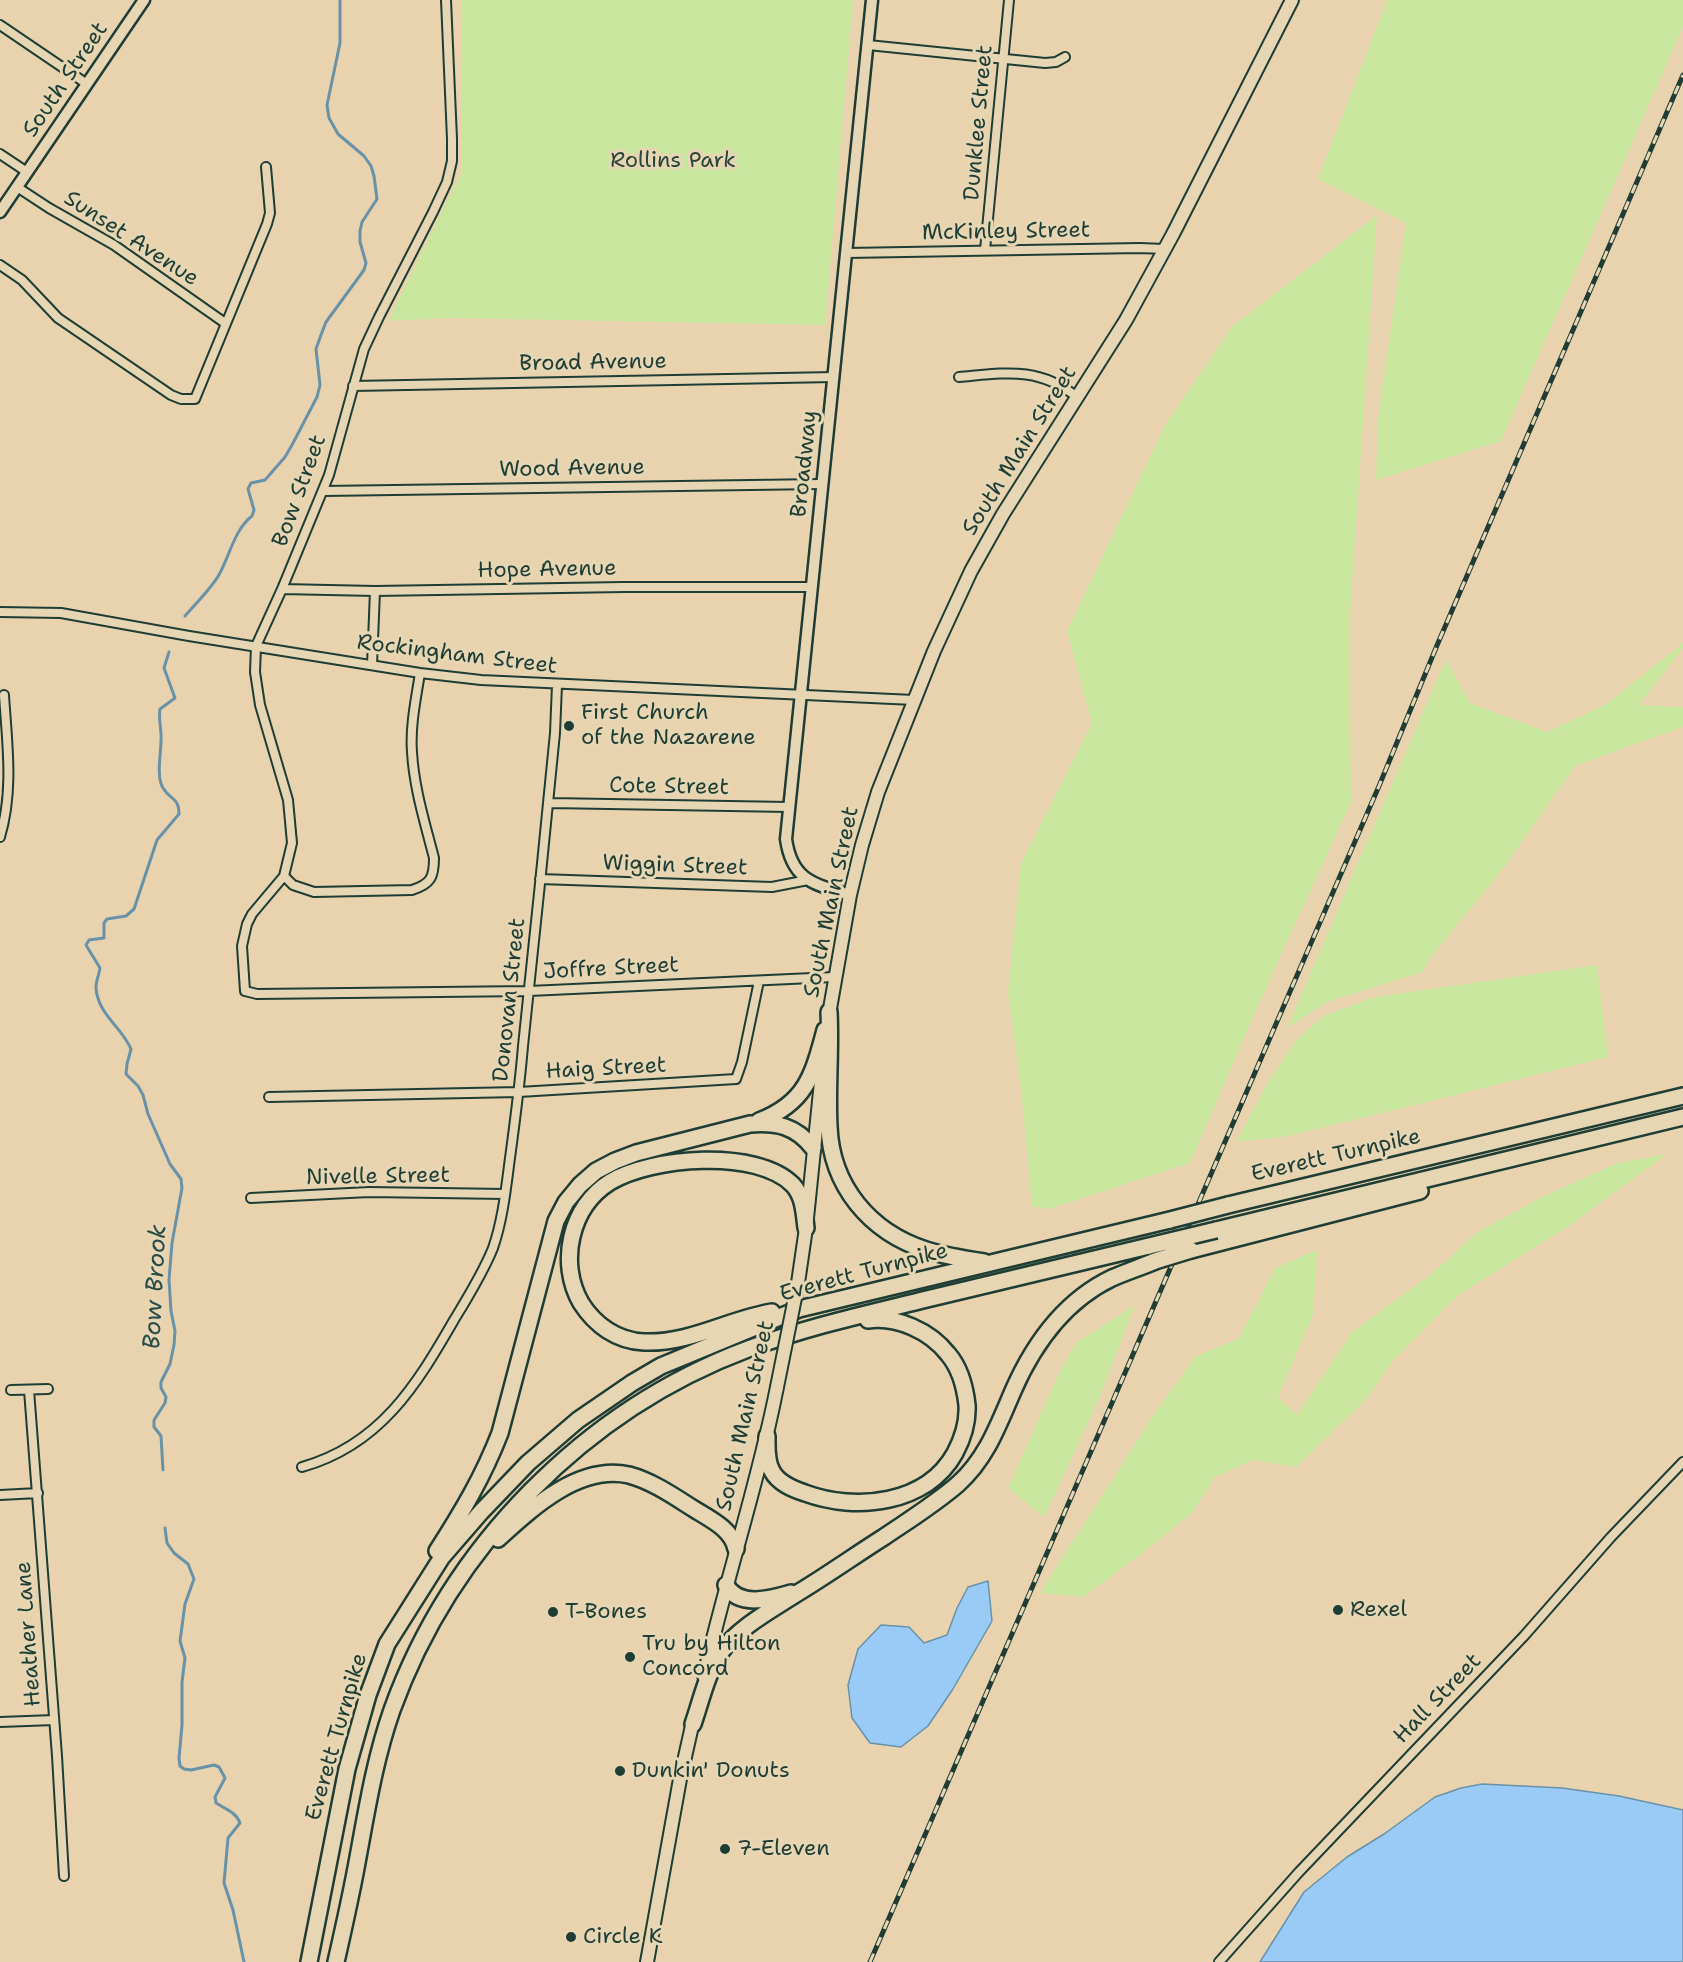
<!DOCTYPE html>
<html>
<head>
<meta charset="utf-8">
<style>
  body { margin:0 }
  canvas { display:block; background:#e9d3ae }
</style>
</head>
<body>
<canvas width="1683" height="1962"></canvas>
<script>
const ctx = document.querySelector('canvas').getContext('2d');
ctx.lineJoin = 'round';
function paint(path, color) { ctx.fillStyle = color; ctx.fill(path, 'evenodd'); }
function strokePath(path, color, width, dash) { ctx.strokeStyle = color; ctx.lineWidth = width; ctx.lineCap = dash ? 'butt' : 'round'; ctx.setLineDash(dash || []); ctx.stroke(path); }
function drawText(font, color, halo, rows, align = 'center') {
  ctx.font = font + ' "Shantell Sans",sans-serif'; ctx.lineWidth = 6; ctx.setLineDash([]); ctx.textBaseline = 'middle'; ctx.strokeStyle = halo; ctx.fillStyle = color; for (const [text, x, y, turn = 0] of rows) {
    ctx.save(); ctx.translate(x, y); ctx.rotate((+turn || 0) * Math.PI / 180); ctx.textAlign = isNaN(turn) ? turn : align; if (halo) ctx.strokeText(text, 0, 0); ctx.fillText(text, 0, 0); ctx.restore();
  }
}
paint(new Path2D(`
  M 461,0 L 853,0 L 825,325 L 449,318 L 388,321 L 461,173 Z
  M 1387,0 L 1683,0 L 1683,27 L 1501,441 L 1376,480 L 1378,418 L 1406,223 L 1318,179 Z
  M 1377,215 L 1349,629 L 1351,802 L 1257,1008 L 1190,1163 L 1049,1209 L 1032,1206 L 1021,1089 L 1008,992 L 1021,863 L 1092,723 L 1067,631 L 1166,423 L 1233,326 Z
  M 1683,643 L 1683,648 L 1639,705 L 1683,707 L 1683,727 L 1575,766 L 1502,870 L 1431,957 L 1422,972 L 1327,1002 L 1287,1028 L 1446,659 L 1470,703 L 1547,732 L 1605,705 Z
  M 1597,965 L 1608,1057 L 1289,1136 L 1236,1142 L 1268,1082 L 1296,1040 L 1323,1016 L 1375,997 Z
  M 1667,1154 L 1569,1226 L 1457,1296 L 1392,1362 L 1368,1397 L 1297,1467 L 1253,1460 L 1215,1477 L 1192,1513 L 1140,1555 L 1083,1597 L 1040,1593 L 1154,1414 L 1195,1357 L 1239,1338 L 1275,1268 L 1317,1250 L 1313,1315 L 1278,1397 L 1297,1415 L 1352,1332 L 1430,1275 L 1476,1233 L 1542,1197 L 1618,1163 Z
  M 1135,1305 L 1098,1401 L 1044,1517 L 1008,1488 L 1057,1377 L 1076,1343 Z`), '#c8e69e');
const water = new Path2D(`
  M 988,1581 L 992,1621 L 953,1689 L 928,1726 L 901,1747 L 870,1743 L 852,1718 L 848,1685 L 858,1649 L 881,1625 L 909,1627 L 924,1643 L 947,1635 L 957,1608 L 968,1587 Z
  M 1482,1784 L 1562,1788 L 1619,1796 L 1683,1810 L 1683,1962 L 1260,1962 L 1304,1892 L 1347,1857 L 1384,1834 L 1435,1797 L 1461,1788 Z`);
paint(water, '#99cbf6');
strokePath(water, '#6892a8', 1.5);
strokePath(new Path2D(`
  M 185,616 C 196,603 212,588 220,573 C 230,554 235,529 252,516 L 254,510 L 248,489 L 251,483 L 265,480 L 285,457 L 292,445 L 317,397 L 320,385 L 316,349 L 321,335 L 326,322 L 364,270 L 366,263 L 360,242 L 360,231 L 362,222 L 377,199 L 374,176 L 371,166 L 364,156 L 338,134 L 329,118 L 327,105 L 340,43 L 340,0
  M 163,1470 L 161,1436 L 154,1427 L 154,1420 L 165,1403 L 166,1397 L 161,1388 L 161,1382 L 170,1364 L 174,1345 L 175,1331 L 171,1311 L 169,1280 L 172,1243 L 182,1188 L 181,1179 L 170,1164 L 148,1114 L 143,1095 L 138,1086 L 126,1074 L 127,1064 L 131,1049 C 122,1027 97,1014 96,987 C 96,981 99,975 100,968 L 86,945 L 89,940 L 104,938 L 104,923 L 107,919 L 126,916 L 134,909 L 157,840 L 179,814 C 179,797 170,800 163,788 C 156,777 161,753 161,741 C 162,730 158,720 160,709 L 175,698 L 164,668 L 169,652
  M 165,1528 L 167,1543 L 174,1553 L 188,1564 L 194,1579 L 185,1604 L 180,1641 L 185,1658 L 182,1682 L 182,1725 L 179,1758 L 180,1766 L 184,1769 L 191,1770 L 214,1765 L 219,1767 L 225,1778 L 215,1797 L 216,1803 C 225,1809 236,1812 240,1823 L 228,1838 L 224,1883 L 233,1910 L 244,1962`), '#6892a8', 3);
const minor = new Path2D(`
  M 446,0 L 452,139 L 452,161 L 447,182 L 433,212 L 379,317 L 364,349 L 329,475 L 282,589 L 256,646 L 255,672 L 260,705 L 288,800 L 292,843 L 284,876 L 252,914 L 247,924 L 242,946 L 245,991 L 257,994 L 529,991 L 834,977
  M 0,25 L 87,84
  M 868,45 L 1045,63 L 1056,62 L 1065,57
  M 0,154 L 27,172
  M 17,187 L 49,208 L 114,245 L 225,323
  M 985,250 L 1009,0
  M 847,253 L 1140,248 L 1164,249
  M 0,265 L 22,280 L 58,318 L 171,395 L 181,399 L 195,399 L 267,224 L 270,213 L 266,167
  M 959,377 C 1005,373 1038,366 1077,397
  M 353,386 L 834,377
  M 323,491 L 822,484
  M 282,589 L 375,591 L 624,587 L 812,587
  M 0,612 L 61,613 L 189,636 L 420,673 L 481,680 L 914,700
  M 372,665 L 375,591
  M 549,803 L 789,807
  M 0,837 C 14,790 7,743 4,695
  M 284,876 L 293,885 L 314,892 L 412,890 C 431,884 434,877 434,858 C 425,823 414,788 412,752 C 410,726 416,699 420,673
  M 540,879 L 772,887 L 808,880
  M 269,1097 L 519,1092 L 736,1079 L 742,1062 L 759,981
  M 251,1198 L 369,1192 L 505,1194
  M 11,1390 L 48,1389
  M 29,1390 L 57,1756 L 64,1876
  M 302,1467 C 380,1445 416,1386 454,1320 C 468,1297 483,1273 493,1248 C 503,1219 506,1188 510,1158 C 515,1121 520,1083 523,1046 C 534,941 545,838 555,733 L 557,685
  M 0,1495 L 38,1493
  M 0,1722 L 54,1720
  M 1219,1962 L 1299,1872 L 1524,1636 L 1611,1537 L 1683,1462`);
const tertiary = new Path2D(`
  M 850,895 C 814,884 792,881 786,839 L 872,0`);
const secondary = new Path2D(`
  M 0,212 L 144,0`);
const primary = new Path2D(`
  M 828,1020 L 850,895 L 862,845 L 878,792 L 934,651 L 971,571 L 1003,514 L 1126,320 L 1173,234 L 1292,0
  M 798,1283 L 806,1228 L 823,1062
  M 704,1676 C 726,1579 758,1484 777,1387
  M 647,1962 L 680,1779 L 694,1717`);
const motorway = new Path2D(`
  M 829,1012 C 831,1050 827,1088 829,1126 C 831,1186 870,1232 926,1250 C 945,1256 964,1259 984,1262
  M 759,1121 C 806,1103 813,1075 825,1030
  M 1228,1205 L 1683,1096
  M 1216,1230 L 1683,1117
  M 1191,1250 L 1420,1191
  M 772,1312 C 729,1319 689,1344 644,1342 C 617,1341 595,1325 581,1303 C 558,1263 570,1207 610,1182 C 651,1157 757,1148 793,1185 C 804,1197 804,1213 806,1228
  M 767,1436 C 767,1447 766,1461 772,1471 C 778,1483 793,1489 805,1493 C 856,1512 927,1504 955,1453 C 963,1438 968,1422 967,1405 C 965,1387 960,1368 948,1354 C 930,1331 897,1316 868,1320
  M 498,1539 C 532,1508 579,1464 629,1475 C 652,1481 675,1497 694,1509 C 710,1519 732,1529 736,1549
  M 437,1551 C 462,1512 483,1477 500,1433 L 556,1221 L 566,1202 L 580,1185 L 596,1171 L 615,1161 L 636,1153 L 750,1124 C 777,1122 796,1126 813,1148
  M 726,1585 C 738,1608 771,1599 791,1593
  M 693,1724 C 701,1701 707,1673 721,1652 C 739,1627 770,1611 796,1594 C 826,1576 854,1556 884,1537 C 909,1520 935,1504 958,1484 C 986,1459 998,1426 1013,1391 C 1034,1343 1064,1301 1112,1278 C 1126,1272 1141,1267 1155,1261
  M 309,1962 L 347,1769 L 368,1695 L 387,1644 L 442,1557 L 481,1512 L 528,1463 L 578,1420 L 632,1383 L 661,1366 L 799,1309 L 1170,1220
  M 336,1962 C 343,1931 350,1900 356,1868 C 366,1815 374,1761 392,1710 C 451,1546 585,1410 748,1349 C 806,1327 866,1314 927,1299 C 1001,1282 1075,1264 1149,1246`);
strokePath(minor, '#1f3d34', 12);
strokePath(tertiary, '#1f3d34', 15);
strokePath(secondary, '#1f3d34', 15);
strokePath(primary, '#1f3d34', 16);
strokePath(motorway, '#1f3d34', 20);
strokePath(minor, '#e7d6b3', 8);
strokePath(tertiary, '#e7d6b3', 10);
strokePath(secondary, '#e7d6b3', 10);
strokePath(primary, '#e7d6b3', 12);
strokePath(motorway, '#e7d6b3', 15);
const rail = new Path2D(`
  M 870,1962 L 1379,786 L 1438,643 L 1683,75`);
strokePath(rail, '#1f3d34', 5);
strokePath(rail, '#e7d6b3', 3, [9]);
const primaryBridge = new Path2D(`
  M 777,1387 L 798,1283`);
const motorwayBridge = new Path2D(`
  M 1170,1220 L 1228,1205
  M 1149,1246 L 1216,1230
  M 1155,1261 L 1191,1250`);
strokePath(primaryBridge, '#1f3d34', 16, []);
strokePath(motorwayBridge, '#1f3d34', 20, []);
strokePath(primaryBridge, '#e7d6b3', 12);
strokePath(motorwayBridge, '#e7d6b3', 15);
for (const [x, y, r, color] of [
  [569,726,6,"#1f3d34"],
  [1338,1610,6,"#1f3d34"],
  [553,1612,6,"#1f3d34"],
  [630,1657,6,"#1f3d34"],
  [620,1771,6,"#1f3d34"],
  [725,1849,6,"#1f3d34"],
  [571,1937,6,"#1f3d34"]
]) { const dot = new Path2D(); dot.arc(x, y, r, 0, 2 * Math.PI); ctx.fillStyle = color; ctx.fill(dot); strokePath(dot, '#e7d6b3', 2); }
drawText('22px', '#1f3d34', '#e7d6b3', [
  ["South Street",66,80,-56],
  ["Dunklee Street",979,123,-85],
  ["McKinley Street",1006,232,-1],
  ["Sunset Avenue",131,239,33],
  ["Broad Avenue",593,363,-1],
  ["South Main Street",1020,451,-58],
  ["Broadway",805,464,-84],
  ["Wood Avenue",572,469,-1],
  ["Bow Street",300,491,-70],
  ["Hope Avenue",547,570,-1],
  ["Rockingham Street",457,655,7],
  ["Cote Street",669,787,1],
  ["Wiggin Street",675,866,2],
  ["South Main Street",832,902,-78],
  ["Joffre Street",611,969,-3],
  ["Donovan Street",510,1000,-84],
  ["Haig Street",606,1069,-3],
  ["Everett Turnpike",1336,1156,-13],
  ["Nivelle Street",378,1177,-1],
  ["Everett Turnpike",864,1273,-15],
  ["South Main Street",746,1416,-77],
  ["Heather Lane",29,1634,-94],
  ["Hall Street",1438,1699,-46],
  ["Everett Turnpike",337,1737,-74]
]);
drawText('22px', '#274539', '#e7d6b3', [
  ["Rollins Park",673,161]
]);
drawText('22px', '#1f3d34', '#e7d6b3', [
  ["First Church",581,713],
  ["of the Nazarene",581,738],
  ["Rexel",1350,1610],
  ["T-Bones",565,1612],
  ["Tru by Hilton",642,1644],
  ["Concord",642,1669],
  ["Dunkin' Donuts",632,1771],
  ["7-Eleven",737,1849],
  ["Circle K",583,1937]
], 'left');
drawText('italic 24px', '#2b4b47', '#e7d6b3', [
  ["Bow Brook",156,1287,-87]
]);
</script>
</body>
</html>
